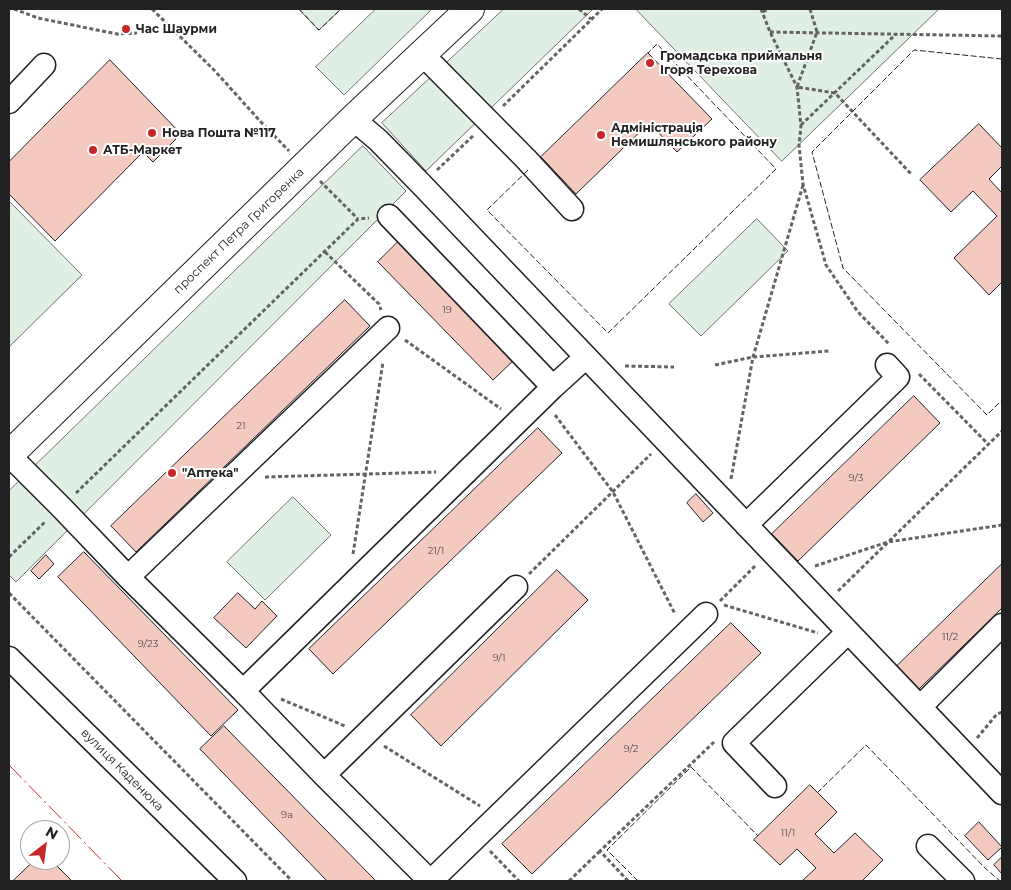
<!DOCTYPE html>
<html>
<head>
<meta charset="utf-8">
<style>
  body { margin:0 }
  #map { position:relative; width:1011px; height:890px; overflow:hidden; background:#fff; font-family:Montserrat,sans-serif }
  canvas { display:block }
  .frame { position:absolute; inset:0; border:10px solid #222; pointer-events:none }
  .north { position:absolute; left:20px; top:820px; width:50px; height:50px; box-sizing:border-box; background:#fff; border:1px solid #a7a7a7; border-radius:50%; rotate:30deg; font-size:14px; font-weight:700; line-height:20px; text-align:center; color:#222 }
  .north::after { content:''; display:block; margin:auto; width:18px; height:22px; background:#c62828; clip-path:polygon(50% 0,100% 100%,50% 72%,0 100%) }
</style>
</head>
<body>
<div id="map">
<canvas width="1011" height="890"></canvas>
<div class="frame"></div>
<div class="north">N</div>
</div>
<script>
const ctx = document.querySelector('canvas').getContext('2d');
ctx.lineJoin = 'round';
function paint(path, color) { ctx.fillStyle = color; ctx.fill(path, 'evenodd'); }
function strokePath(path, color, width, dash) { ctx.strokeStyle = color; ctx.lineWidth = width; ctx.lineCap = dash ? 'butt' : 'round'; ctx.setLineDash(dash || []); ctx.stroke(path); }
function drawText(font, color, halo, rows, align = 'center') {
  ctx.font = font + ' Montserrat,sans-serif'; ctx.lineWidth = 4; ctx.setLineDash([]); ctx.textBaseline = 'middle'; ctx.strokeStyle = halo; ctx.fillStyle = color; for (const [text, x, y, turn = 0] of rows) {
    ctx.save(); ctx.translate(x, y); ctx.rotate((+turn || 0) * Math.PI / 180); ctx.textAlign = isNaN(turn) ? turn : align; if (halo) ctx.strokeText(text, 0, 0); ctx.fillText(text, 0, 0); ctx.restore();
  }
}
const green = new Path2D(`
  M 299,9 L 341,9 L 319,30 Z
  M 376,9 L 432,9 L 344,95 L 316,67 Z
  M 504,9 L 593,9 L 426,171 L 382,123 Z
  M 636,9 L 939,9 L 782,161 Z
  M 363,146 L 406,191 L 16,582 L 9,575 L 9,491 Z
  M 9,201 L 82,275 L 9,347 Z
  M 757,219 L 788,251 L 701,336 L 669,304 Z
  M 293,497 L 331,535 L 265,600 L 227,562 Z`);
paint(green, '#e0efe3');
strokePath(green, '#6f6f6f', 1);
const building = new Path2D(`
  M 648,53 L 712,119 L 677,152 L 649,123 L 576,194 L 541,157 Z
  M 110,60 L 181,134 L 153,162 L 143,152 L 55,241 L 9,194 L 9,162 Z
  M 979,124 L 1002,148 L 1002,166 L 989,179 L 1002,193 L 1002,285 L 1001,283 L 989,295 L 954,258 L 997,216 L 973,191 L 951,212 L 920,180 Z
  M 401,239 L 516,358 L 493,380 L 378,262 Z
  M 345,300 L 370,326 L 136,552 L 111,526 Z
  M 914,396 L 940,423 L 798,561 L 772,534 Z
  M 538,428 L 562,453 L 333,674 L 309,649 Z
  M 696,494 L 713,513 L 703,522 L 687,503 Z
  M 84,552 L 238,710 L 211,736 L 58,577 Z
  M 46,555 L 54,564 L 39,579 L 31,571 Z
  M 1002,564 L 1002,608 L 919,689 L 897,666 Z
  M 557,570 L 588,600 L 441,746 L 411,715 Z
  M 238,593 L 255,609 L 262,601 L 277,616 L 246,648 L 214,618 Z
  M 731,623 L 761,653 L 532,874 L 502,844 Z
  M 224,726 L 376,881 L 327,881 L 200,749 Z
  M 810,785 L 837,812 L 815,834 L 834,853 L 855,833 L 883,860 L 862,881 L 802,881 L 816,868 L 797,849 L 780,865 L 754,840 Z
  M 979,822 L 1002,847 L 988,860 L 965,836 Z
  M 1002,857 L 1002,874 L 994,865 Z
  M 35,860 L 51,860 L 72,881 L 13,881 Z`);
paint(building, '#f3c9c0');
strokePath(building, '#222', 1);
const minor = new Path2D(`
  M 423,55 L 526,159 L 572,209
  M 9,102 L 44,65
  M 353,119 L 378,140 L 422,185 L 1002,793
  M 389,216 L 553,387
  M 9,455 L 61,507 L 128,577 L 243,691 L 324,775 L 430,881
  M 746,525 L 898,377 L 887,365
  M 128,577 L 388,328
  M 9,658 L 235,881
  M 243,691 L 553,387 L 586,357
  M 920,707 L 1002,625
  M 324,775 L 516,587
  M 775,786 L 734,743 L 848,632
  M 928,846 L 963,881
  M 431,881 L 706,614`);
const major = new Path2D(`
  M 9,455 L 353,119 L 470,9`);
strokePath(minor, '#222', 25);
strokePath(major, '#222', 30);
strokePath(new Path2D(`
  M 14,9 L 38,18 L 117,34 L 137,33
  M 152,9 L 215,71 L 260,121 L 289,151
  M 579,9 L 591,19
  M 761,9 L 770,32 L 797,87 L 801,126 L 799,145 L 803,184 L 826,265 L 858,312 L 890,345
  M 810,9 L 817,32 L 797,87 L 835,93 L 912,175
  M 763,12 L 768,9
  M 770,32 L 1002,36
  M 503,106 L 602,9
  M 801,125 L 896,34
  M 437,170 L 474,135
  M 320,181 L 358,219
  M 325,252 L 379,304 L 381,310
  M 405,340 L 501,409
  M 715,365 L 753,357 L 829,351
  M 625,366 L 674,367
  M 919,374 L 989,445
  M 555,415 L 613,492 L 675,614
  M 265,477 L 436,472
  M 731,479 L 753,357 L 803,185
  M 76,493 L 358,219 L 369,218
  M 353,554 L 383,362
  M 9,557 L 46,521
  M 815,566 L 888,542 L 1002,525
  M 529,574 L 651,454
  M 838,591 L 1002,431
  M 9,593 L 292,881
  M 720,601 L 756,565
  M 724,605 L 818,633
  M 281,699 L 345,726
  M 977,738 L 997,714 L 1002,712
  M 384,746 L 480,806
  M 490,851 L 519,881
  M 569,881 L 600,851
  M 628,881 L 600,851 L 714,742`), '#646464', 3, [4, 2.5]);
strokePath(minor, '#fff', 22);
strokePath(major, '#fff', 28);
strokePath(new Path2D(`
  M 299,9 L 319,30 L 341,9
  M 1002,59 L 914,50 L 812,152 L 843,268 L 987,415 L 1002,400
  M 528,170 L 487,210 L 608,333 L 776,169 L 657,44 L 648,53
  M 817,793 L 866,745 L 985,868 L 1000,881
  M 638,881 L 607,850 L 691,767 L 758,836`), '#222', 1, [6, 2.5]);
strokePath(new Path2D(`
  M 9,765 L 122,881
  M 9,880 L 10,881`), '#c62828', 1, [18, 4, 2.5, 4]);
for (const [x, y, r, color] of [
  [126,29,5,"#c62828"],
  [650,63,5,"#c62828"],
  [152,133,5,"#c62828"],
  [601,135,5,"#c62828"],
  [93,150,5,"#c62828"],
  [172,473,5,"#c62828"]
]) { const dot = new Path2D(); dot.arc(x, y, r, 0, 2 * Math.PI); ctx.fillStyle = color; ctx.fill(dot); strokePath(dot, '#fff', 2); }
drawText('10px', '#564c4a', null, [
  ["19",447,310],
  ["21",241,426],
  ["9/3",856,478],
  ["21/1",436,551],
  ["11/2",950,637],
  ["9/23",148,644],
  ["9/1",499,658],
  ["9/2",631,749],
  ["9а",287,815],
  ["11/1",788,833]
]);
drawText('bold 12px', '#222', '#fff', [
  ["Час Шаурми",136,29],
  ["Громадська приймальня",660,56],
  ["Ігоря Терехова",660,70],
  ["Адміністрація",611,128],
  ["Немишлянського району",611,142],
  ["Нова Пошта №117",162,133],
  ["АТБ-Маркет",103,150],
  ["\"Аптека\"",182,473]
], 'left');
drawText('12px', '#222', '#fff', [
  ["проспект Петра Григоренка",239,231,-44],
  ["вулиця Каденюка",122,770,45]
]);
</script>
</body>
</html>
